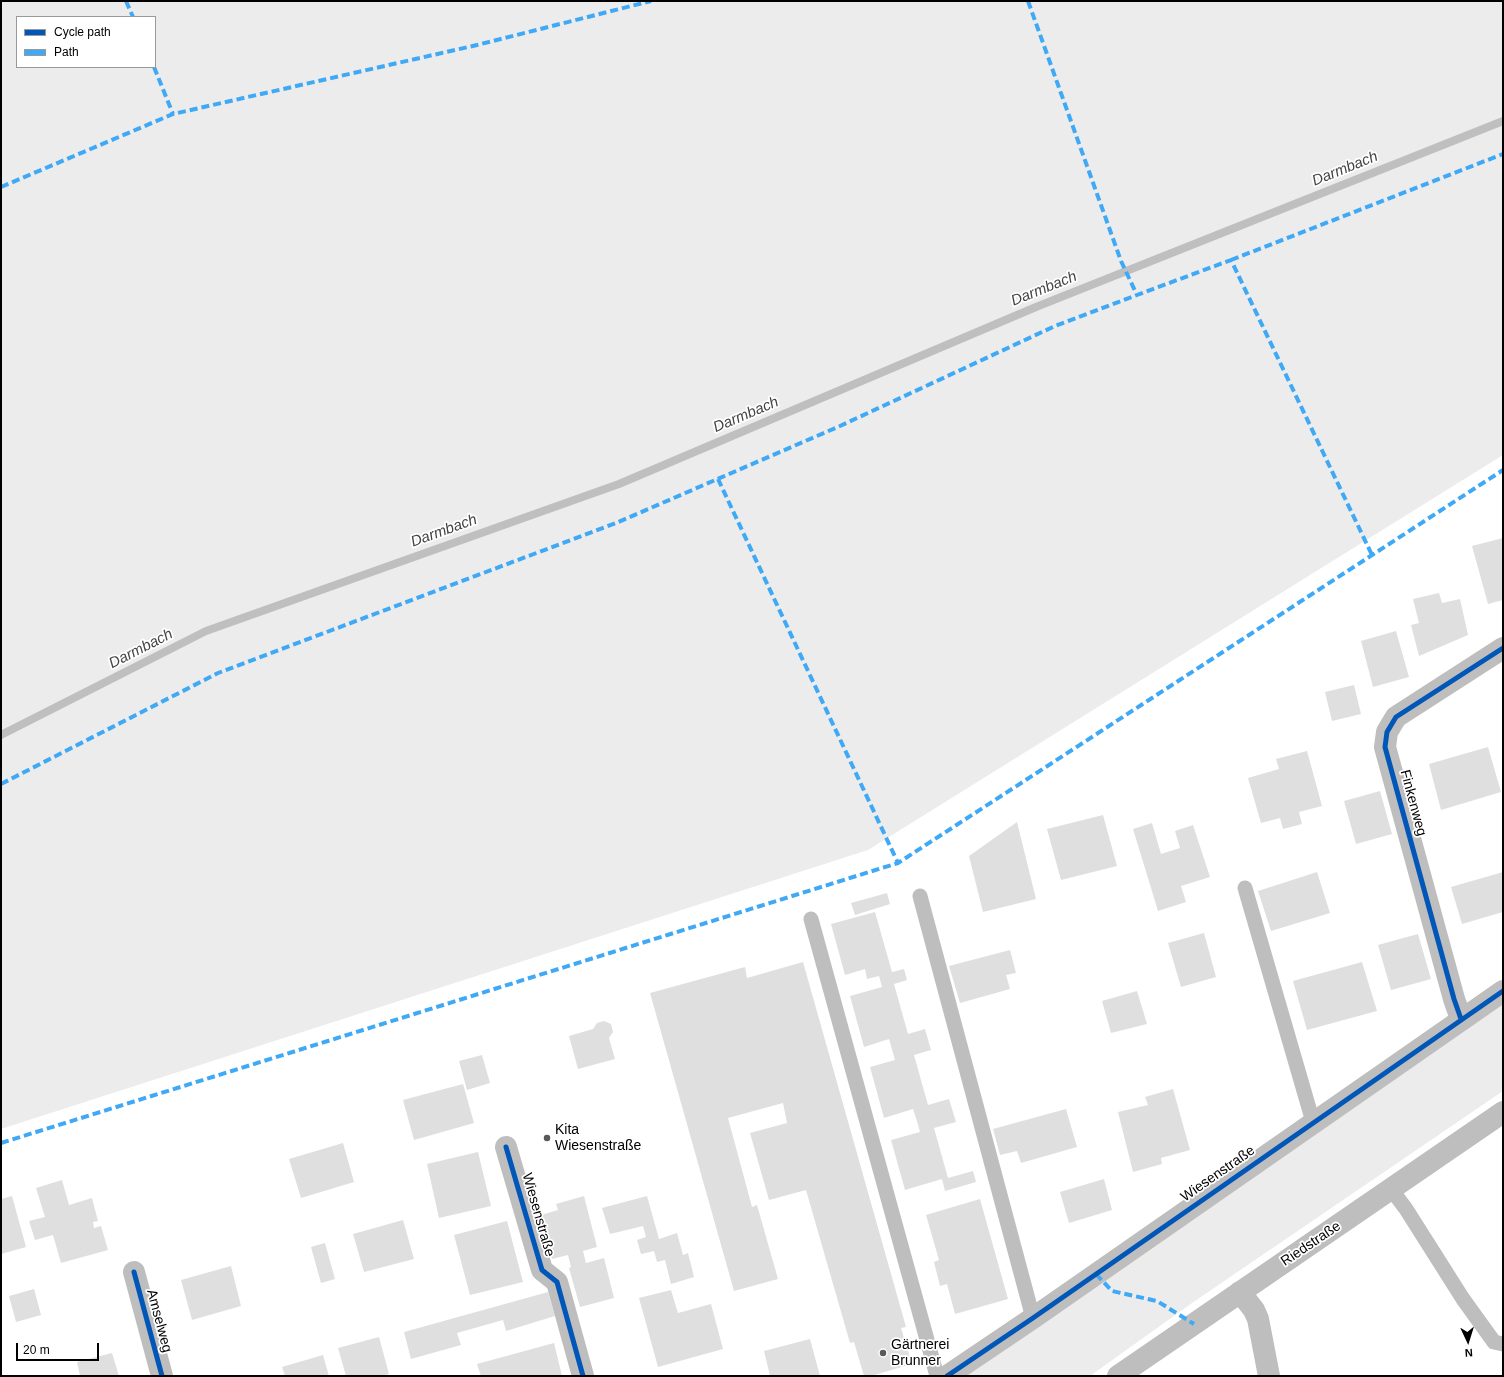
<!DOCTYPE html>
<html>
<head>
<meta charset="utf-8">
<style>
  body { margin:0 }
  #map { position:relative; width:1504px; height:1377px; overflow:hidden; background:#fff; font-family:Helvetica,sans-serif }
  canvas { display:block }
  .frame { position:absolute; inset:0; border:2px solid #000; pointer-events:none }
  .legend { position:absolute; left:16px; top:16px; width:140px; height:52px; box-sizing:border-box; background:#fff; border:1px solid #999; margin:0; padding:5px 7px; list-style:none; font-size:12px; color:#000 }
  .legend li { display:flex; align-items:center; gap:8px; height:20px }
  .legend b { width:20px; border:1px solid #999 }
  .north { position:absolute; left:1448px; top:1321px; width:40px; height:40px; -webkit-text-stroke:3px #fff; paint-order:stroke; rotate:176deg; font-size:11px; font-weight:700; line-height:16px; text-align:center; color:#000 }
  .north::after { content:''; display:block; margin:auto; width:14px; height:18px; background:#000; clip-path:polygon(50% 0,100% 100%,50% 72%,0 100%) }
  .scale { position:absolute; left:16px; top:1343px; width:83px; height:18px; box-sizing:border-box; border:2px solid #000; border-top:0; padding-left:5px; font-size:12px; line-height:14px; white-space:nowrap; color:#000; -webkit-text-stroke:3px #fff; paint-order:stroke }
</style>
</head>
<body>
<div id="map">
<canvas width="1504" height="1377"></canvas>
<div class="frame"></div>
<ul class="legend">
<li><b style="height:5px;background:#0057b8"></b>Cycle path</li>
<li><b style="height:5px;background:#3fa9f5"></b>Path</li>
</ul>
<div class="north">N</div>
<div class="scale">20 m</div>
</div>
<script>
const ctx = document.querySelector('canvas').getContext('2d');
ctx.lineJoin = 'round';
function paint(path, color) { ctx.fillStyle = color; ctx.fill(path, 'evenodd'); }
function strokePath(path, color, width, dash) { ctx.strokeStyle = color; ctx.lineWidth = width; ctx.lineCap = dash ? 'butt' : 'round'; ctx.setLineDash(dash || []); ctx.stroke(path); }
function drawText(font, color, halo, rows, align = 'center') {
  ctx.font = font + ' Helvetica,sans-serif'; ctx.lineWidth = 3.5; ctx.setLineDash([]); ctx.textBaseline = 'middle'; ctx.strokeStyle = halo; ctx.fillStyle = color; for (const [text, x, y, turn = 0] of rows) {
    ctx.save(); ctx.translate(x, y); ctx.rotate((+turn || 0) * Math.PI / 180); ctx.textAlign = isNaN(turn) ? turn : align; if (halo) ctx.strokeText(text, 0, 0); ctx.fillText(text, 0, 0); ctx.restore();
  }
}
paint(new Path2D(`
  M 1,1 L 1503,1 L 1503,455 L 868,850 L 1,1129 ZM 17,17 L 155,17 L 155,67 L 17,67 Z
  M 1503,1004 L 1503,1091 L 1192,1303 L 1090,1376 L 967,1376 Z`), '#ececec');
strokePath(new Path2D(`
  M 1,735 L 206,631 L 619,484 L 1036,307 L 1503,121`), '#bfbfbf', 8);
paint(new Path2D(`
  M 1503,538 L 1503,600 L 1488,604 L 1472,546 Z
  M 1439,593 L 1442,603 L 1460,599 L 1468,635 L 1419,656 L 1411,625 L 1419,623 L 1413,599 Z
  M 1396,631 L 1409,677 L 1373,687 L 1361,641 Z
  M 1354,685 L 1361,714 L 1332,721 L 1325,692 Z
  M 1488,747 L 1501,792 L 1441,810 L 1429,764 Z
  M 1307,751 L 1322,806 L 1299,812 L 1302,824 L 1283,829 L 1280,818 L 1261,823 L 1248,778 L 1279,769 L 1276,759 Z
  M 1380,791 L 1392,834 L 1356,844 L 1344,801 Z
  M 1103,815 L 1117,866 L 1061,880 L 1047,829 Z
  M 1017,822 L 1036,899 L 983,912 L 969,856 Z
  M 1152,823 L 1161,854 L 1180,848 L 1175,831 L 1193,825 L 1210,877 L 1181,886 L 1186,902 L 1158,911 L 1133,829 Z
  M 1317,872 L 1330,913 L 1271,931 L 1258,891 Z
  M 1503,872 L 1503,912 L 1462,924 L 1451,887 Z
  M 887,893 L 890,904 L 855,915 L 851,903 Z
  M 875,912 L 892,972 L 904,969 L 907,980 L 894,984 L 908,1034 L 925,1029 L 931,1050 L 914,1055 L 928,1105 L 949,1099 L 956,1122 L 934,1128 L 948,1178 L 973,1171 L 976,1182 L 945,1191 L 942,1179 L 905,1190 L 891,1140 L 920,1132 L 917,1121 L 913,1109 L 884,1118 L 870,1067 L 895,1060 L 889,1039 L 864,1047 L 850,996 L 882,987 L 879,976 L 867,979 L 865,969 L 845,975 L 831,924 Z
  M 1204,933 L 1216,977 L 1181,987 L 1168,943 Z
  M 1418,934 L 1431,979 L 1391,990 L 1378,945 Z
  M 1010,950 L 1016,973 L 1006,975 L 1010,989 L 960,1003 L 949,966 Z
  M 803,962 L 906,1327 L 901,1328 L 912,1364 L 871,1376 L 864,1376 L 854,1342 L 850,1343 L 806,1190 L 769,1200 L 750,1133 L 787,1123 L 783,1103 L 728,1118 L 752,1207 L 757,1205 L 778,1279 L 734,1291 L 650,993 L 745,967 L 747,978 Z
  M 1362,962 L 1377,1011 L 1307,1030 L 1293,981 Z
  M 1137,991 L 1147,1024 L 1111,1033 L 1102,1001 Z
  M 604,1021 L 611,1024 L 613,1032 L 609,1038 L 615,1059 L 578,1069 L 569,1036 L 593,1029 L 597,1023 Z
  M 482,1055 L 490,1083 L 467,1090 L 459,1061 Z
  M 463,1084 L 474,1123 L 414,1140 L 403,1100 Z
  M 1173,1089 L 1190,1150 L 1161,1158 L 1162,1164 L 1133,1172 L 1118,1112 L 1148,1105 L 1145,1097 Z
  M 1066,1109 L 1077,1147 L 1021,1163 L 1017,1151 L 1000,1155 L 993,1129 Z
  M 343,1143 L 354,1182 L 301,1198 L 289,1159 Z
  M 478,1152 L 491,1206 L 439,1218 L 427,1164 Z
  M 1104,1179 L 1112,1210 L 1069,1223 L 1060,1192 Z
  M 62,1180 L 69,1205 L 92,1198 L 98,1221 L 93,1222 L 94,1228 L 101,1226 L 108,1250 L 61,1263 L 53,1235 L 35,1240 L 29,1221 L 45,1217 L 36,1188 Z
  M 12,1196 L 26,1247 L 1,1254 L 1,1199 Z
  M 584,1196 L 597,1247 L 583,1251 L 586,1263 L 604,1258 L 614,1298 L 580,1307 L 569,1268 L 571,1267 L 568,1255 L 552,1259 L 541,1215 L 558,1210 L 556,1204 Z
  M 647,1196 L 659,1239 L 677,1233 L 683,1255 L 688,1253 L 694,1277 L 671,1284 L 665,1260 L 657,1262 L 654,1251 L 641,1254 L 637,1240 L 646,1237 L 643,1226 L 610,1234 L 602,1208 Z
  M 980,1199 L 1008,1299 L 955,1314 L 947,1284 L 940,1286 L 934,1262 L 939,1260 L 926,1215 Z
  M 403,1220 L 414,1259 L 364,1272 L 353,1234 Z
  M 507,1221 L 523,1282 L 470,1295 L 454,1235 Z
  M 325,1243 L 335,1279 L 321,1283 L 311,1247 Z
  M 231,1266 L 241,1306 L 192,1320 L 181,1280 Z
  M 34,1289 L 41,1315 L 16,1322 L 9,1296 Z
  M 671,1290 L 678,1313 L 711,1304 L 723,1349 L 658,1367 L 639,1298 Z
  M 548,1292 L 555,1316 L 506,1331 L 503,1320 L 457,1333 L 461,1345 L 411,1359 L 404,1332 Z
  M 379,1337 L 389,1374 L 382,1376 L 346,1376 L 338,1348 Z
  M 810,1339 L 820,1376 L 770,1376 L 764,1351 Z
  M 554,1343 L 562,1376 L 481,1376 L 477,1364 Z
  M 112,1353 L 119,1376 L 80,1376 L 77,1362 Z
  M 323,1355 L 329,1376 L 285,1376 L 282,1367 Z`), '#dfdfdf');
strokePath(new Path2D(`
  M 1245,888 L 1313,1122
  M 920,896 L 1033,1318
  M 811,919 L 937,1376
  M 1391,1189 L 1406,1209 L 1463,1299 L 1494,1342 L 1503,1344`), '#bebebe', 15);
strokePath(new Path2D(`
  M 1461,1019 L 1454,999 L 1385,747 L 1387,732 L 1396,717 L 1503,648
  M 506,1147 L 542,1270 L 557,1282 L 583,1376
  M 134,1272 L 162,1376
  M 1240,1292 L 1254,1310 L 1258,1319 L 1269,1376
  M 947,1376 L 1033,1318 L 1503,991
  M 1118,1376 L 1503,1112`), '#bebebe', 22);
strokePath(new Path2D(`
  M 126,1 L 133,17
  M 1028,1 L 1121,261 L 1137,295 L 1231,260 L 1372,555
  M 154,67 L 173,114
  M 1,187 L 173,114 L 477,45 L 651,1
  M 1231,260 L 1503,154
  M 718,479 L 898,863
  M 1,784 L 218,673 L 616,523 L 840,426 L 1055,326 L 1137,295
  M 1,1143 L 898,863 L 1503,470
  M 1096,1274 L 1112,1291 L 1157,1301 L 1194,1324`), '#3fa9f5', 4, [8, 4]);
strokePath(new Path2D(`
  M 1461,1019 L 1454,999 L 1385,747 L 1387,732 L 1396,717 L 1503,648
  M 506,1147 L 542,1270 L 557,1282 L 583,1376
  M 134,1272 L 162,1376
  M 947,1376 L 1033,1318 L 1503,991`), '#0057b8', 5);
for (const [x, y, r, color] of [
  [547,1138,4,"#595959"],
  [883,1353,4,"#595959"]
]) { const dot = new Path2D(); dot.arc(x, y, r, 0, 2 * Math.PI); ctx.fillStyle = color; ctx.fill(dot); strokePath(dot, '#fff', 1.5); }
drawText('14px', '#000', '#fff', [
  ["Finkenweg",1413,803,75],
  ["Wiesenstraße",1218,1174,-35],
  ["Wiesenstraße",538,1215,74],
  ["Riedstraße",1311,1244,-34],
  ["Amselweg",159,1321,75]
]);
drawText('14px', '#000', '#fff', [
  ["Kita",555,1130],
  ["Wiesenstraße",555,1146],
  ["Gärtnerei",891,1345],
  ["Brunner",891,1361]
], 'left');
drawText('italic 15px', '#444', '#fff', [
  ["Darmbach",1345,169,-22],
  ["Darmbach",1044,289,-22],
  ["Darmbach",746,415,-23],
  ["Darmbach",444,531,-20],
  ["Darmbach",141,649,-27]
]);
</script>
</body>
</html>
